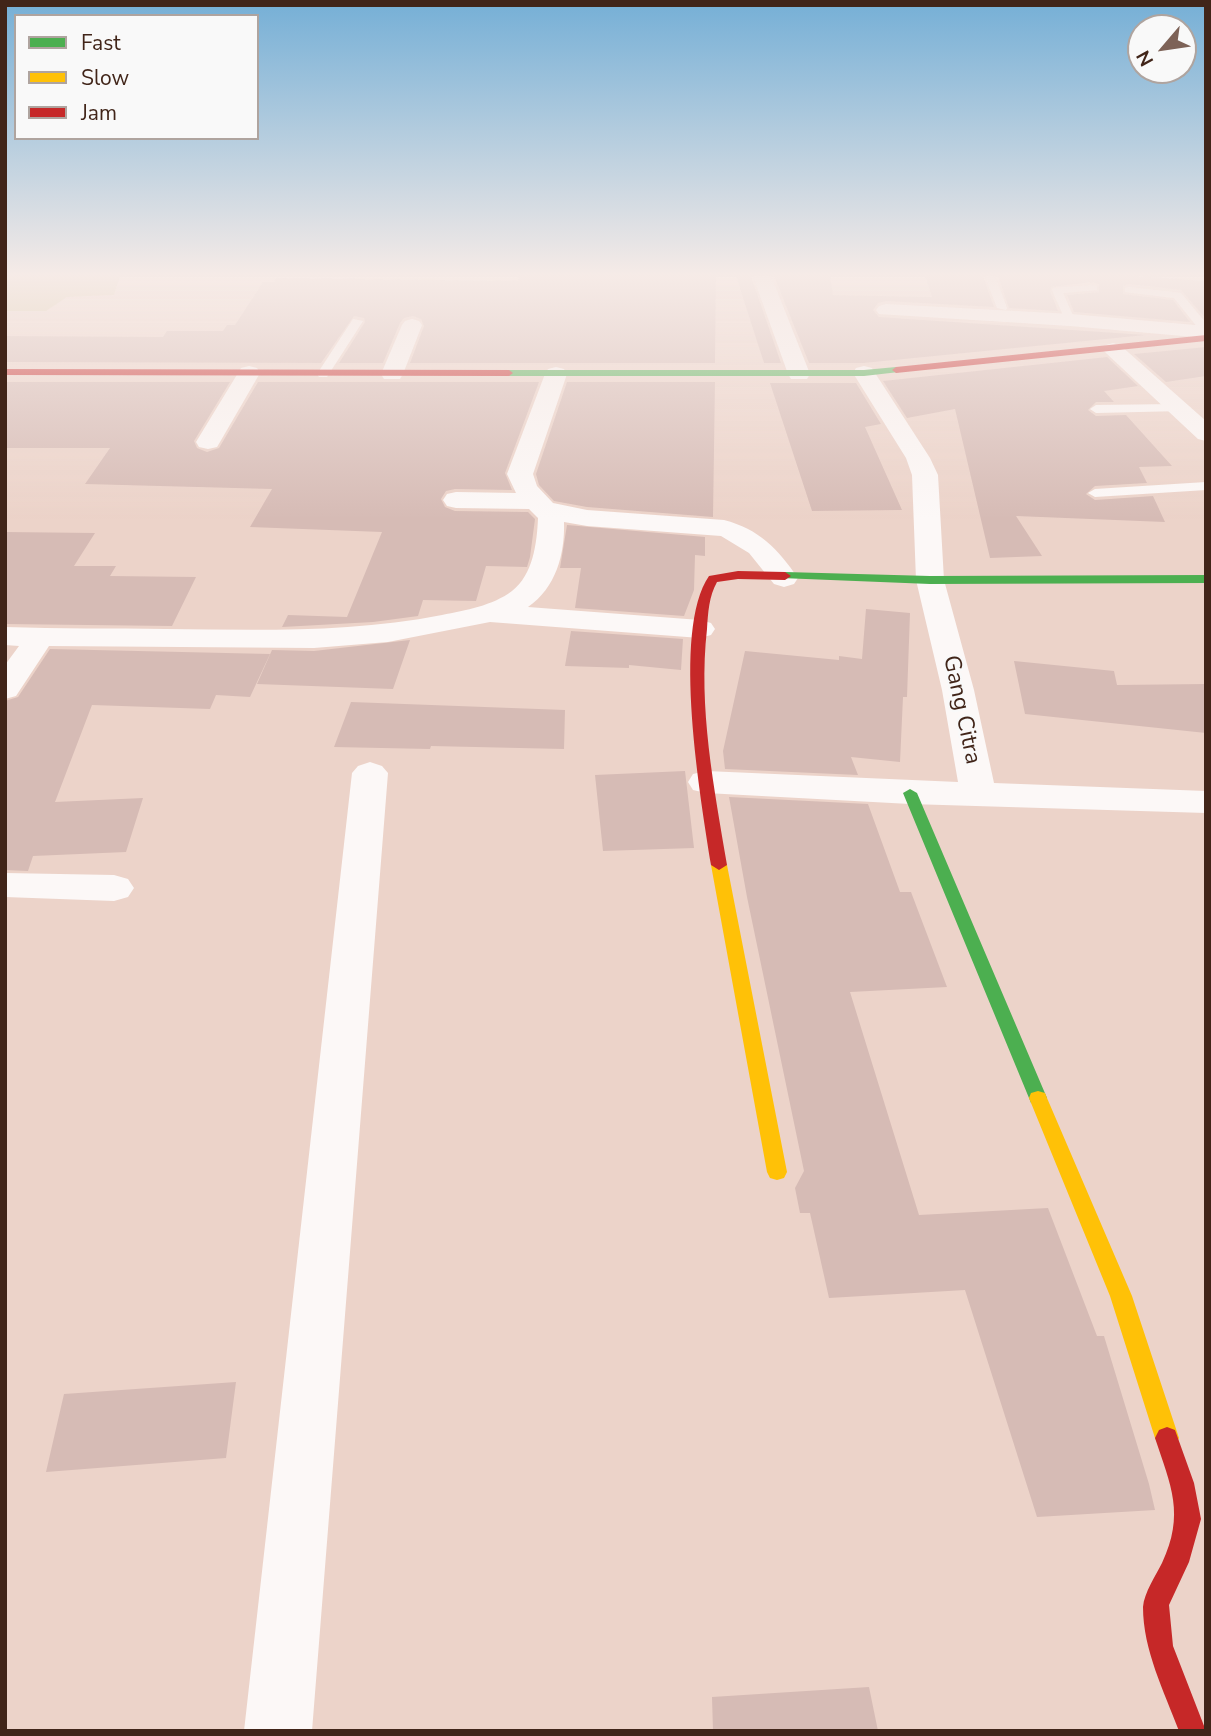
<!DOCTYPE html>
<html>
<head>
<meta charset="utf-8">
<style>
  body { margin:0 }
  #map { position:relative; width:1211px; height:1736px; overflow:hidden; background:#ecd3c9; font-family:"Nunito Sans",sans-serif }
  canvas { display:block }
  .frame { position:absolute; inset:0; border:7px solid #412519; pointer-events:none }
  .legend { position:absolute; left:14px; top:14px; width:245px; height:126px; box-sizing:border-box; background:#f9f9f9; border:2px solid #afa49f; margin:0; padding:9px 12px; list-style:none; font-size:21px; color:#412519 }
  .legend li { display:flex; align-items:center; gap:14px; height:35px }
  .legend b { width:35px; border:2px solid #afa49f }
  .north { position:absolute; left:1127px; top:14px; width:70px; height:70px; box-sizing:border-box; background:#f9f9f9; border:2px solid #afa49f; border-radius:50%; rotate:241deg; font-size:19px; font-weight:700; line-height:28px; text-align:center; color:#412519 }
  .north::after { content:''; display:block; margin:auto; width:24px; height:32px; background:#7d6257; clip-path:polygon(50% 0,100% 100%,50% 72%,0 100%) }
</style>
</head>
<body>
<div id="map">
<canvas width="1211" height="1736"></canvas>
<div class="frame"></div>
<ul class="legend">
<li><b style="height:9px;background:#4caf50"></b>Fast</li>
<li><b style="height:9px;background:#ffc107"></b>Slow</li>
<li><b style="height:9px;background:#c62828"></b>Jam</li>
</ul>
<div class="north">N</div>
</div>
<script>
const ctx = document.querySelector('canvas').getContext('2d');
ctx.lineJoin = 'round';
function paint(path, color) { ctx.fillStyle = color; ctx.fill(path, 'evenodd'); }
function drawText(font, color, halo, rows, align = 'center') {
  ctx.font = font + ' "Nunito Sans",sans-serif'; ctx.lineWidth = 5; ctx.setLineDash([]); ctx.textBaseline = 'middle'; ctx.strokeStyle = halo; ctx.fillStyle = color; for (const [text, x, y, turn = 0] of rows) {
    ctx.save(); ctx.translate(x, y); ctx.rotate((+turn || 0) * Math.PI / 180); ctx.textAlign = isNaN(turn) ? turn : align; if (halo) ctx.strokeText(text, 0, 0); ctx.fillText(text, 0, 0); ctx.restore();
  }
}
paint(new Path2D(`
  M 5,276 L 120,276 L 114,295 L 67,297 L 46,311 L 5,311 Z`), '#d3c499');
paint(new Path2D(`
  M 519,276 L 716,276 L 715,363 L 410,363 L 424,326 L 421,319 L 413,316 L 404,318 L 400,323 L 383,363 L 339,363 L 365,322 L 364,318 L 354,316 L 321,363 L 5,362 L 5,336 L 163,337 L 167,331 L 223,331 L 227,325 L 235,325 L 263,282 L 274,282 L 276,278 L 518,281 Z
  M 736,276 L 751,276 L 781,363 L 764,363 Z
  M 774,276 L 830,276 L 833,295 L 932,297 L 925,276 L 983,276 L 994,307 L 886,301 L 878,303 L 873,310 L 879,317 L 1146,335 L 864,363 L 809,363 Z
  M 998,276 L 1134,276 L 1206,281 L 1206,319 L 1181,290 L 1129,284 L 1123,286 L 1123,294 L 1173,300 L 1190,322 L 1074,312 L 1067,295 L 1099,292 L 1099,284 L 1093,282 L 1051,287 L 1050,291 L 1058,311 L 1009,308 Z
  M 1206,347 L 1206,376 L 1166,382 L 1134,354 Z
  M 1107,357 L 1138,386 L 1104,391 L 1114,402 L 1096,402 L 1088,410 L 1096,416 L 1126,415 L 1172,466 L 1139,467 L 1147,483 L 1095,486 L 1086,494 L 1095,500 L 1153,496 L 1165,522 L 1016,516 L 1042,556 L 990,558 L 955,409 L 907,418 L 883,381 Z
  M 5,382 L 230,382 L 194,441 L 197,448 L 207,452 L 219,448 L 258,382 L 539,382 L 505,473 L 512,490 L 455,489 L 446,491 L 441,499 L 445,507 L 455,511 L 528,512 L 535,519 L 530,557 L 527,567 L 486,566 L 476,601 L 423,600 L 418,616 L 373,622 L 282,627 L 288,615 L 347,617 L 382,532 L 250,527 L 272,489 L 85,484 L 110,448 L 5,448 Z
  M 567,382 L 715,382 L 713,517 L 587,507 L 554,501 L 539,485 L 536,474 Z
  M 770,383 L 856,383 L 881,424 L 865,427 L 902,510 L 812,511 Z
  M 567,525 L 705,537 L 705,556 L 695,555 L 694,590 L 684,616 L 575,608 L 581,568 L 560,568 Z
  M 5,532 L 95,533 L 74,566 L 116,566 L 110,576 L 196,577 L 172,626 L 5,624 Z
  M 866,609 L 910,613 L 907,697 L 903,697 L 900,762 L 851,757 L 858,775 L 725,769 L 723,751 L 745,651 L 839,660 L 839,656 L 862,659 Z
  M 571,631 L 683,639 L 681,670 L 629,665 L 629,668 L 565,666 Z
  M 410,640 L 393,689 L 257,684 L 272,650 L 314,651 Z
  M 50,649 L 270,654 L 250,697 L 216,695 L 210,709 L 92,705 L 55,802 L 143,798 L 126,852 L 33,856 L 28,871 L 5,870 L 5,701 L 18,697 Z
  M 1014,661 L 1114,671 L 1117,685 L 1206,684 L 1206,733 L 1025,714 Z
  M 351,702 L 565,710 L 564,749 L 431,746 L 430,749 L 334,747 Z
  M 685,771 L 694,848 L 603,851 L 595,775 Z
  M 729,797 L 868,804 L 900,892 L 911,892 L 947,987 L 850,992 L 919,1215 L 1048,1208 L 1097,1336 L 1104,1336 L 1149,1484 L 1155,1510 L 1037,1517 L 965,1290 L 829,1298 L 810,1213 L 800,1213 L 795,1188 L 804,1171 L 747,897 Z
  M 236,1382 L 226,1458 L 46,1472 L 64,1394 Z
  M 869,1687 L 878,1731 L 713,1731 L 712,1697 Z`), '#d6bbb5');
paint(new Path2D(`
  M 985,276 L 995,276 L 1007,308 L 1006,310 L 997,308 Z
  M 1093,285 L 1097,286 L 1097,290 L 1063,293 L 1075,320 L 1066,322 L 1052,290 L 1053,288 Z
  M 1129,287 L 1181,293 L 1206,323 L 1206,334 L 1202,333 L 1174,298 L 1125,292 L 1125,288 Z
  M 353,319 L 363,321 L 327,377 L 319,377 L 317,374 Z
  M 1178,404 L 1184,408 L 1182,411 L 1096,413 L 1090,409 L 1096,405 Z
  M 1206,482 L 1206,490 L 1095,497 L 1088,493 L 1095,489 Z`), '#fcf8f7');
paint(new Path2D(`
  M 753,276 L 771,276 L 810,374 L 807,379 L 791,379 L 788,374 Z
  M 886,304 L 1070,314 L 1206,326 L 1206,338 L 1070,326 L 879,314 L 876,310 L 879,306 Z
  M 412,319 L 419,321 L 422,325 L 403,374 L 400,379 L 384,379 L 381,374 L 402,325 L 405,321 Z
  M 1113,343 L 1120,345 L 1206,421 L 1206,441 L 1198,439 L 1106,353 L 1102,349 L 1106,345 Z
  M 249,366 L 257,368 L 260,373 L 220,442 L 217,447 L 208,449 L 199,447 L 196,442 L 238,373 L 241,368 Z
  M 864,366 L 872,368 L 875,373 L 930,458 L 938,475 L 944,580 L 974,690 L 994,783 L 1206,791 L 1206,813 L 910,804 L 706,793 L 693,790 L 688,782 L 693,774 L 706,771 L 958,782 L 942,690 L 916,580 L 912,475 L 906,458 L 853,373 L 856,368 Z
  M 556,367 L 564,369 L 567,374 L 533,474 L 537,486 L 553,503 L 587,510 L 724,520 C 759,529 778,549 798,578 L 794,584 L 784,587 L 774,584 L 749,553 L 721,536 L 587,526 L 564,522 C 565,554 556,588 528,607 L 700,620 L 711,623 L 715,629 L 711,635 L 700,638 L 490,622 L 388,642 L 314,648 L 49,646 L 16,696 L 5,699 L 5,665 L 19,646 L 5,645 L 5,627 C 59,629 112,628 165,629 C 258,630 351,633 442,615 C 466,610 492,606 512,591 C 533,575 537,543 538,518 L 529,509 L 456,508 L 447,506 L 443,500 L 447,494 L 456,492 L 516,493 L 507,474 L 545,374 L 548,369 Z
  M 370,762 L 382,766 L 388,773 L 312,1731 L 244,1731 L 352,773 L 358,766 Z
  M 5,873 L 114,875 L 128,879 L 134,888 L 128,897 L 114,901 L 5,897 Z`), '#fcf8f7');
paint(new Path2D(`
  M 896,367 L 899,368 L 899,372 L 864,376 L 509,376 L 505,373 L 509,370 L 864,370 Z
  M 785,572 L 930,576 L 1206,575 L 1206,583 L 930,584 L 781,578 L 779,576 Z
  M 910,789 L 917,793 L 1047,1098 L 1045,1103 L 1038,1105 L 1031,1103 L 1029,1098 L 903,793 Z`), '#4caf50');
paint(new Path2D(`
  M 719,860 L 727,865 L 787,1172 L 784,1178 L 777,1180 L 770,1178 L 767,1172 L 711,865 Z
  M 1038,1091 L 1045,1093 L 1047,1098 L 1132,1296 L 1179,1438 L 1175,1446 L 1167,1449 L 1159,1446 L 1155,1438 L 1110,1296 L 1029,1098 L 1031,1093 Z`), '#ffc107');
paint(new Path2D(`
  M 1206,335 L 1206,341 L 896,373 L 892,370 L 896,367 Z
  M 5,369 L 509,370 L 513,373 L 509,376 L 5,375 Z
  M 738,571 L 785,572 L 791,576 L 785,580 L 738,579 L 717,582 C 709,596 708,613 707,629 C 698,708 714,787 727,865 L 719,870 L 711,865 C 701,800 671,631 709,576 Z
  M 1167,1427 L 1175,1430 L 1194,1483 L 1201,1519 L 1189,1562 L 1169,1605 L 1173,1646 L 1206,1731 L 1179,1731 C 1164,1691 1143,1650 1143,1607 C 1144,1593 1156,1575 1162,1563 C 1185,1514 1171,1486 1155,1438 L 1159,1430 Z`), '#c62828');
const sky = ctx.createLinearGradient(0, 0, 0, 519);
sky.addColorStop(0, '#75afd6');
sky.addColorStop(0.53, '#f6ebe7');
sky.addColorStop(1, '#f6ebe700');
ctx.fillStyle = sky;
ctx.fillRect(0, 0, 1211, 519);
drawText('23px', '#412519', '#f9f9f9', [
  ["Gang Citra",961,710,78]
]);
</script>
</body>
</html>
